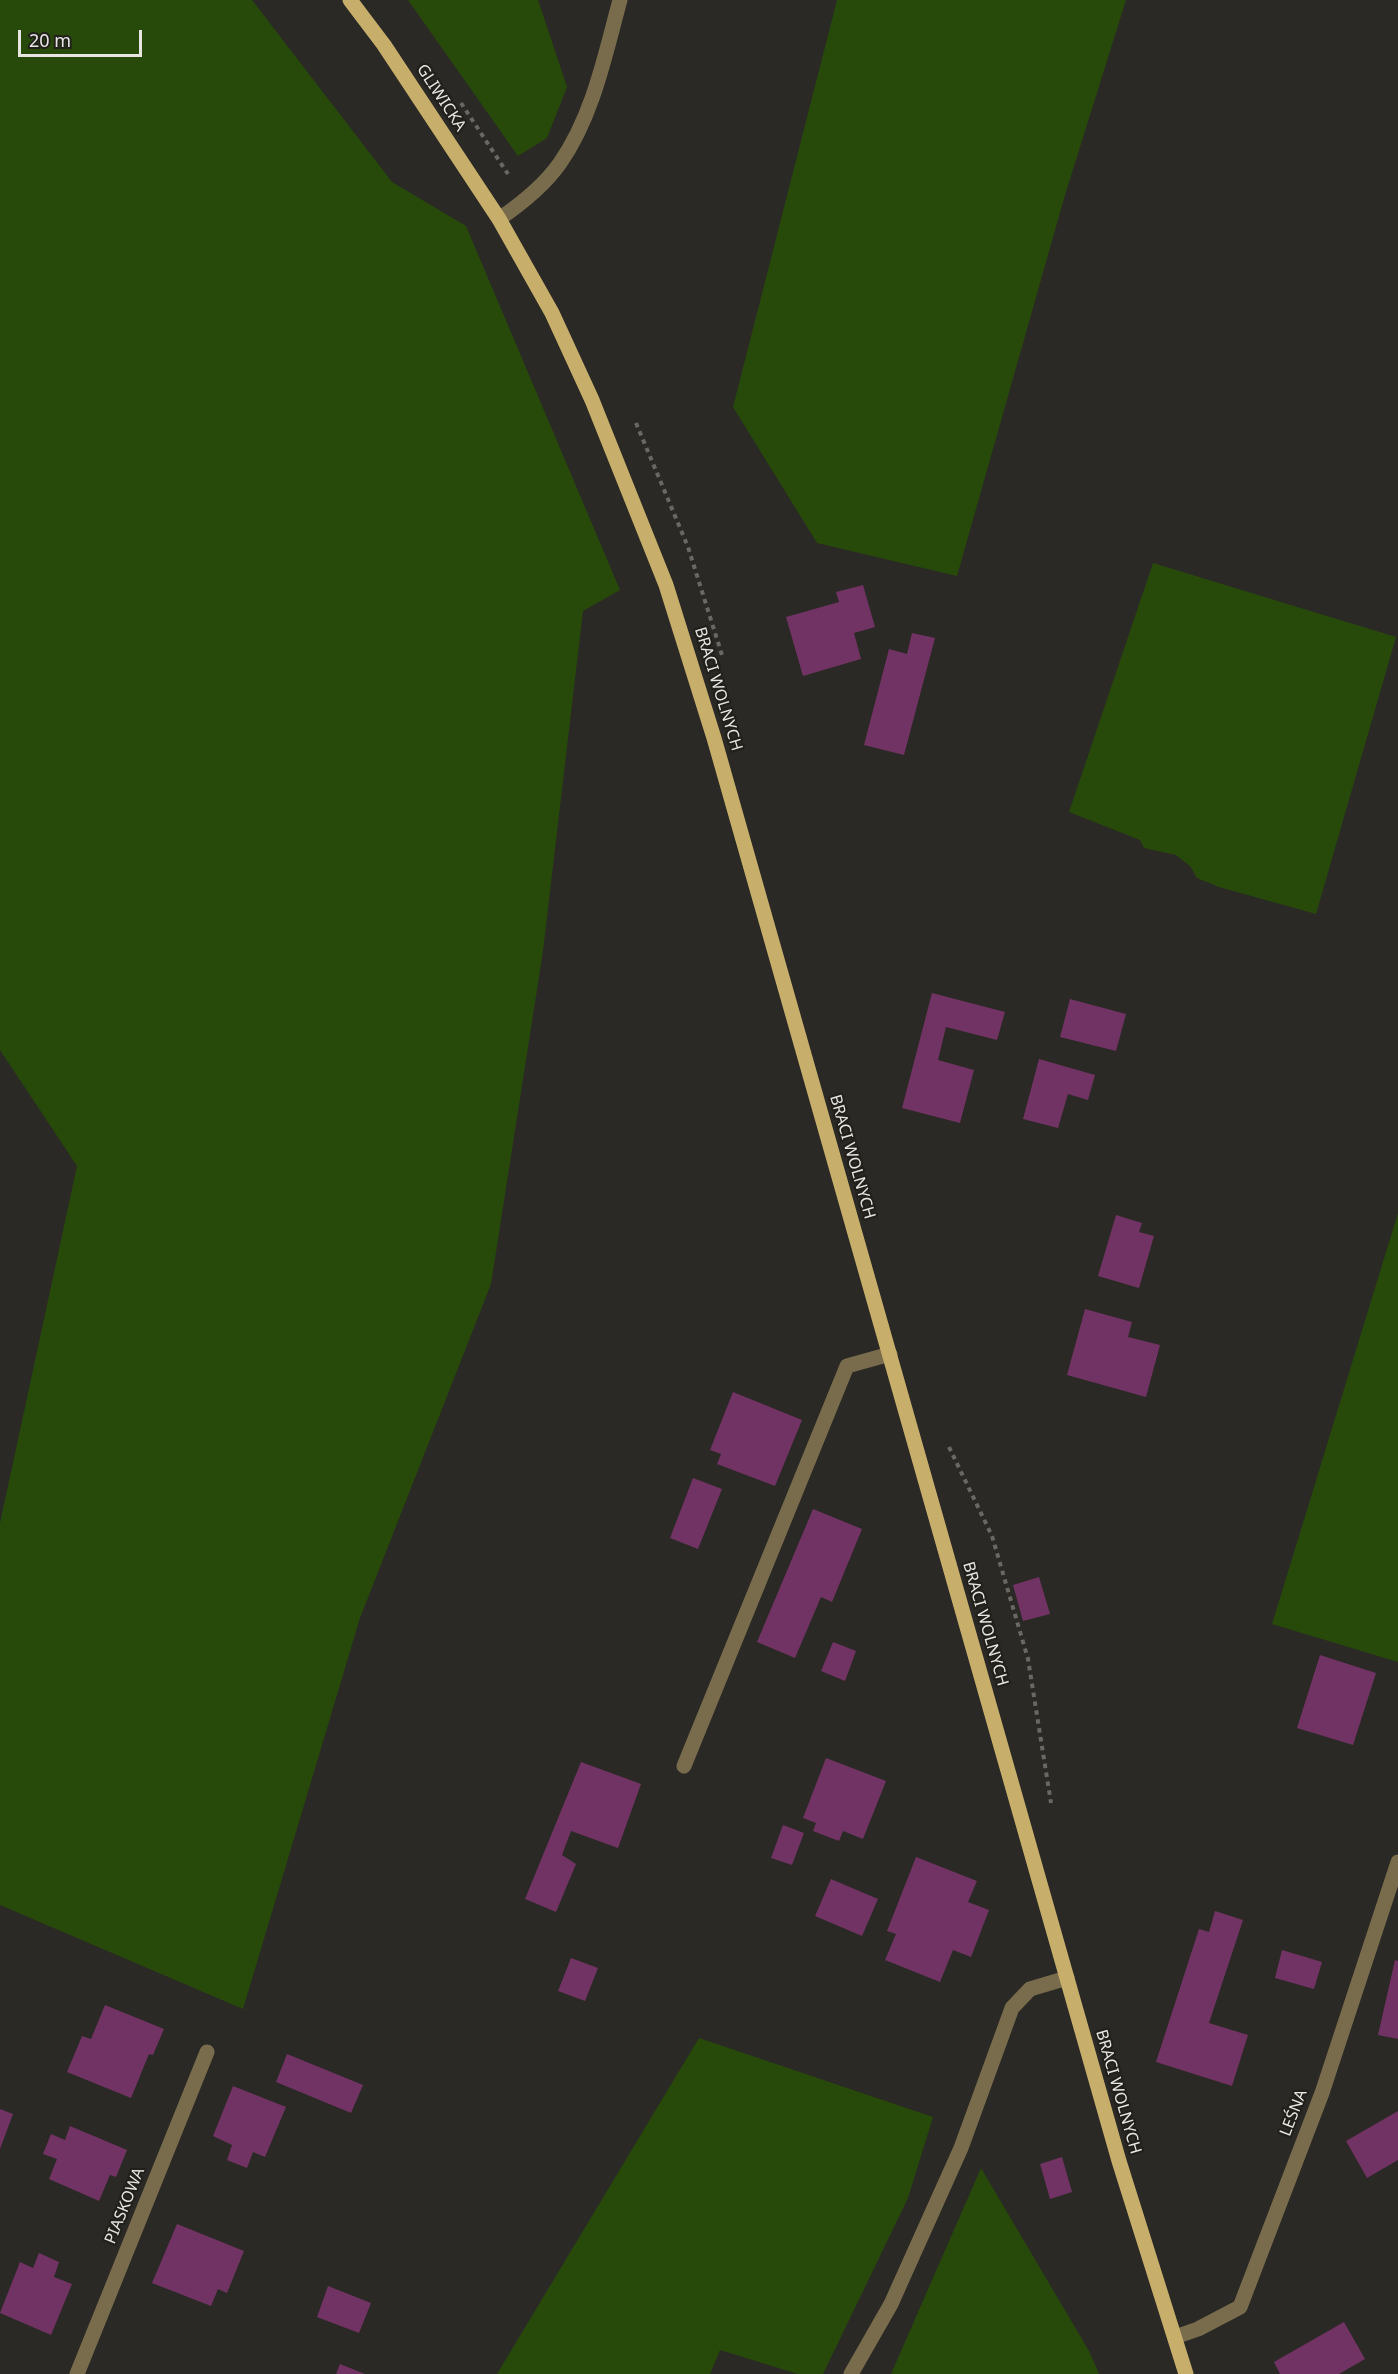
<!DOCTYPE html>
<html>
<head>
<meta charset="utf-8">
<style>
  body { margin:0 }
  #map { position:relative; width:1398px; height:2374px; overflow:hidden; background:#2b2925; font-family:"Noto Sans",sans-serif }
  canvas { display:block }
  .scale { position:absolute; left:18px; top:30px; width:124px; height:27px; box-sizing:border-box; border:3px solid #e7e6e3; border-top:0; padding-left:8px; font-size:18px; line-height:21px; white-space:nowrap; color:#e7e6e3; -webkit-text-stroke:4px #21201b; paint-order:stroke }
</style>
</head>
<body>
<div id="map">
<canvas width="1398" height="2374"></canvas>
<div class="scale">20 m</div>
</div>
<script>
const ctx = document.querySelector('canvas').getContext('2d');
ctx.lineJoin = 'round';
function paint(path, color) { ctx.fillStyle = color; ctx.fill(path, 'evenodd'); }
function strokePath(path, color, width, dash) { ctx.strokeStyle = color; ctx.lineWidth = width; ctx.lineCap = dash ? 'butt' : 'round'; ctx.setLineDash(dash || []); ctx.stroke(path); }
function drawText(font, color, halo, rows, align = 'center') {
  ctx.font = font + ' "Noto Sans",sans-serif'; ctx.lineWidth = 4.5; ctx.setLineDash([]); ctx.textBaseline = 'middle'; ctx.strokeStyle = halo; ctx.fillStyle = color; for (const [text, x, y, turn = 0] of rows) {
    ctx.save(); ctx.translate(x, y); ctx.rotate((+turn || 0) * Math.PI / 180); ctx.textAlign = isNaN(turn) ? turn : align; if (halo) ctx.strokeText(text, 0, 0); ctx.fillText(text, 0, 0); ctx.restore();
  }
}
paint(new Path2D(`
  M 0,0 L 252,0 L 392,182 L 466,226 L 620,590 L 583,611 L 543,951 L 491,1284 L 360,1618 L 243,2009 L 0,1905 L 0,1523 L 77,1166 L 0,1050 Z
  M 408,0 L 538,0 L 567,87 L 547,138 L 518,156 Z
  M 837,0 L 1126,0 L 1065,195 L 957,576 L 817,543 L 733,407 Z
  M 1153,563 L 1396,637 L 1316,914 L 1219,887 L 1197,878 L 1190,866 L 1176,855 L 1144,848 L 1140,840 L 1069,812 Z
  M 1398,1213 L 1398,1662 L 1272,1624 Z
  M 699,2038 L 933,2117 L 908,2198 L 823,2374 L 798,2374 L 720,2350 L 710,2374 L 497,2374 Z
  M 981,2168 L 1089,2351 L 1099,2374 L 891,2374 Z`), '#274a0b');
paint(new Path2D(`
  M 863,585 L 875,627 L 854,633 L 861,659 L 803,676 L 786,617 L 839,602 L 836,592 Z
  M 912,633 L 935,638 L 904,755 L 864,745 L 889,649 L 907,654 Z
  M 932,993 L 1005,1012 L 997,1040 L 946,1027 L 938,1060 L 974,1070 L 960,1123 L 902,1108 Z
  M 1070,999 L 1126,1014 L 1116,1051 L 1060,1037 Z
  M 1039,1059 L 1095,1075 L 1088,1100 L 1068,1094 L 1058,1128 L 1023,1119 Z
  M 1116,1215 L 1142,1223 L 1139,1232 L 1154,1236 L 1139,1288 L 1098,1276 Z
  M 1085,1309 L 1132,1322 L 1128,1337 L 1160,1345 L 1146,1397 L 1067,1375 Z
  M 733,1392 L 802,1420 L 775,1486 L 717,1464 L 721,1454 L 710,1450 Z
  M 693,1478 L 722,1489 L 698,1549 L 670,1538 Z
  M 813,1509 L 862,1529 L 832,1602 L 821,1597 L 795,1658 L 757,1642 Z
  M 1039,1577 L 1050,1614 L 1023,1621 L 1013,1585 Z
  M 833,1642 L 856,1651 L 845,1681 L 821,1671 Z
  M 1320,1655 L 1376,1673 L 1353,1745 L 1297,1728 Z
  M 826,1758 L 886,1781 L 863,1839 L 843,1831 L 839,1841 L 813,1831 L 816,1823 L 803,1818 Z
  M 581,1762 L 641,1784 L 618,1848 L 571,1831 L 562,1855 L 576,1864 L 556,1912 L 525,1899 Z
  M 783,1825 L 804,1833 L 792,1865 L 771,1858 Z
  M 916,1857 L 977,1881 L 968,1902 L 989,1910 L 971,1957 L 953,1950 L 940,1982 L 885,1960 L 896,1934 L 887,1931 Z
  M 831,1879 L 878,1899 L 862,1936 L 815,1916 Z
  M 1215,1911 L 1243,1920 L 1209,2023 L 1248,2035 L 1232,2086 L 1156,2062 L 1199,1929 L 1209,1932 Z
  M 1282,1950 L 1322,1962 L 1314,1989 L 1275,1978 Z
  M 571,1958 L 598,1968 L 585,2001 L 558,1991 Z
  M 1395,1960 L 1398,1961 L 1398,2039 L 1378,2035 Z
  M 105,2005 L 164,2029 L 153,2055 L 149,2054 L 131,2098 L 67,2072 L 82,2036 L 91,2039 Z
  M 287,2054 L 363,2085 L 351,2113 L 276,2082 Z
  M 233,2086 L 286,2107 L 265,2157 L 253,2152 L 247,2168 L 227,2160 L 232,2145 L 213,2136 Z
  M 0,2109 L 13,2114 L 0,2149 Z
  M 1398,2111 L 1398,2160 L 1367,2178 L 1346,2141 Z
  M 70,2126 L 127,2150 L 116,2177 L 110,2175 L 99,2201 L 49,2179 L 57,2159 L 43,2154 L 51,2134 L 65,2140 Z
  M 1062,2157 L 1072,2192 L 1050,2199 L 1040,2164 Z
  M 177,2224 L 244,2251 L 227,2293 L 218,2289 L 211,2306 L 152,2283 Z
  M 39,2253 L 59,2262 L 54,2277 L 72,2284 L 51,2335 L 0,2313 L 20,2262 L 33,2268 Z
  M 328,2286 L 371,2303 L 359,2333 L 317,2317 Z
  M 1344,2322 L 1365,2359 L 1339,2374 L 1280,2374 L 1274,2362 Z
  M 340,2364 L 365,2374 L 336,2374 Z`), '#713363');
strokePath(new Path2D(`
  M 461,103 L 508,174
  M 636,423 L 688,547 L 722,655
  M 949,1447 L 992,1536 L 1028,1659 L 1051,1803`), '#6a6864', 4, [4.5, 4.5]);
strokePath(new Path2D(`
  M 499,219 C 521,204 544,186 560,163 C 593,116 605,55 620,0
  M 684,1766 L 847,1366 L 890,1354
  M 1175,2337 L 1198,2329 L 1240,2307 L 1322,2093 L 1398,1862
  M 77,2374 L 207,2052
  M 851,2374 L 891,2304 L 961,2148 L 1012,2008 L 1030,1989 L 1067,1978`), '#786c4c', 15);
strokePath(new Path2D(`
  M 350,0 L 384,45 L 499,219 L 552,313 L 592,400 L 666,585 L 714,738 L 1119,2161 L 1186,2374`), '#c7af6b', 15);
drawText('16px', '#e7e6e3', '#21201b', [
  ["GLIWICKA",441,98,57],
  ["BRACI WOLNYCH",718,689,73],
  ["BRACI WOLNYCH",852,1157,74],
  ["BRACI WOLNYCH",985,1624,74],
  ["BRACI WOLNYCH",1118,2092,74],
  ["LEŚNA",1294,2113,-69],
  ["PIASKOWA",125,2206,-68]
]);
</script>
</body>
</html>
